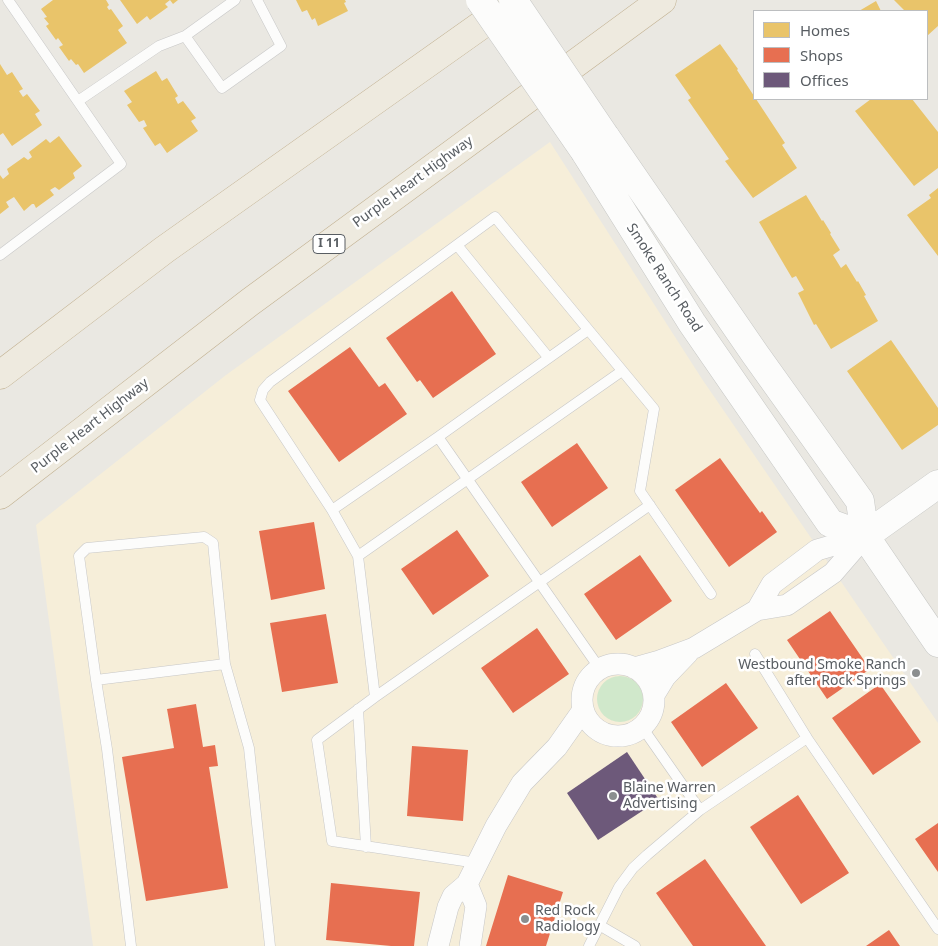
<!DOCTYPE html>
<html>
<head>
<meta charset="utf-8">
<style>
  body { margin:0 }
  #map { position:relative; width:938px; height:946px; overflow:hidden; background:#eae8e2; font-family:"Noto Sans",sans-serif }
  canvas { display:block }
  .legend { position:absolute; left:753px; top:10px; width:175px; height:90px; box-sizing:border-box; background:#fff; border:1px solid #bcbec0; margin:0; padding:6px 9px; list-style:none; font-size:15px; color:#585d62 }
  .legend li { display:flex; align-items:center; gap:10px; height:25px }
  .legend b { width:25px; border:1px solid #bcbec0 }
</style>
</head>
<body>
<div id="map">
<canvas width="938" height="946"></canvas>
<ul class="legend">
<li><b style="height:14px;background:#e9c46a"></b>Homes</li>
<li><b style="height:14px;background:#e76f51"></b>Shops</li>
<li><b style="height:14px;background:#6d597a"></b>Offices</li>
</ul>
</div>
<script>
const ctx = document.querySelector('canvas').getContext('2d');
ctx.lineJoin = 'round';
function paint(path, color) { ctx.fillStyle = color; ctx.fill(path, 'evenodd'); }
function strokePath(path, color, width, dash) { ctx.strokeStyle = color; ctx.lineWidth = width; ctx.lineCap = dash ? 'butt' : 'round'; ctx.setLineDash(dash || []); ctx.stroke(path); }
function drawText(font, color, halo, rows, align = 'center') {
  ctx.font = font + ' "Noto Sans",sans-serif'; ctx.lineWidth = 5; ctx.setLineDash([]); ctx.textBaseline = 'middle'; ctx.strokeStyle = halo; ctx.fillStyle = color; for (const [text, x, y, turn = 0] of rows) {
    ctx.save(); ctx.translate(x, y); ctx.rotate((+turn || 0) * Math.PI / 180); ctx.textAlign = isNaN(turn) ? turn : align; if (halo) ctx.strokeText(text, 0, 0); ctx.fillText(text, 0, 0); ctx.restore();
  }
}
paint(new Path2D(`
  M 550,142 L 702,379 L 938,723 L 938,946 L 93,946 L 36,525 L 226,375 Z`), '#f6eed9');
paint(new Path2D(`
  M597 699a23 23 0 1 1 46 0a23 23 0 1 1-46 0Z`), '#d0e8cb');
paint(new Path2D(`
  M 53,0 L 106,0 L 109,5 L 107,7 L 109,10 L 111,9 L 123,26 L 118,30 L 127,43 L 84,73 L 78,64 L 76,65 L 71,59 L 69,61 L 59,47 L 63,45 L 58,38 L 56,40 L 46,26 L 49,24 L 44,18 L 47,17 L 41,9 Z
  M 120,0 L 178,0 L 173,4 L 170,0 L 165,4 L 168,7 L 150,20 L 147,16 L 137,24 Z
  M 296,0 L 345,0 L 346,2 L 344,3 L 348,11 L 318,26 L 315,18 L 312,20 L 307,10 L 302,12 Z
  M 894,0 L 938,0 L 938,26 L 927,36 L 927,11 L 905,11 Z
  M 876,1 L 881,11 L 859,11 Z
  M 720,44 L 738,69 L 737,70 L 754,96 L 754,99 L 756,99 L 785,143 L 782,145 L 797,168 L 753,198 L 725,161 L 729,159 L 688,100 L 691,98 L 675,75 Z
  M 0,64 L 7,75 L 12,72 L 23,89 L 19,91 L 23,97 L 27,94 L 40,111 L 35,114 L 42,125 L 12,146 L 3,133 L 0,135 Z
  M 156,71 L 162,81 L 167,78 L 178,96 L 175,98 L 178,104 L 183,101 L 196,118 L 191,121 L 198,131 L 167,153 L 160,143 L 155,146 L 143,128 L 147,126 L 144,120 L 139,122 L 127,105 L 132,102 L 124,91 Z
  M 871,99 L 912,99 L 938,132 L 938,168 L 914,186 L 855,111 Z
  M 59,136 L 82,166 L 73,173 L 75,178 L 59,190 L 55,187 L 50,190 L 54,195 L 36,208 L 34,204 L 32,204 L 24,211 L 14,197 L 6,202 L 9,207 L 0,214 L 0,175 L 3,179 L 9,174 L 7,169 L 24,157 L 28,160 L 32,157 L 29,152 L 46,139 L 50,143 Z
  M 938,188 L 938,256 L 907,215 L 931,198 L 929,195 Z
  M 806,195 L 822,221 L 823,220 L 831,233 L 830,234 L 840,250 L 833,255 L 841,268 L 846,264 L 857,282 L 858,281 L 866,295 L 864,296 L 878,321 L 831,349 L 816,324 L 814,325 L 798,293 L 804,290 L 796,276 L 792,278 L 759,222 Z
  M 891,340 L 938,408 L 938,425 L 902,450 L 847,371 Z`), '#e9c46a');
paint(new Path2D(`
  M 452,291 L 496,354 L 433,398 L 420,380 L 417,382 L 386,338 Z
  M 350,347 L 379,387 L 385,383 L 407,414 L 339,462 L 288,391 Z
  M 577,443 L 608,488 L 552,527 L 521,482 Z
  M 720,458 L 760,513 L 762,511 L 777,532 L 729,567 L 675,490 Z
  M 314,522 L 325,589 L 271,600 L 259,531 Z
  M 457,530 L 489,576 L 433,615 L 401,569 Z
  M 640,555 L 672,601 L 616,640 L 584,594 Z
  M 830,611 L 870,669 L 827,699 L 787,640 Z
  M 326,614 L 338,683 L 282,692 L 270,623 Z
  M 537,628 L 569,674 L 513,713 L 481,668 Z
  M 726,683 L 758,728 L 702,767 L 671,722 Z
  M 880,684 L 921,742 L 873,775 L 832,718 Z
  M 196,704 L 203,747 L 215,745 L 218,766 L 209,767 L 228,888 L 146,901 L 122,757 L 174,748 L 167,709 Z
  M 412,746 L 468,750 L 463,821 L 407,816 Z
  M 798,795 L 849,873 L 801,904 L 750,827 Z
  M 938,823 L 938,872 L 915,839 Z
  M 705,859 L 766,946 L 693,946 L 656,893 Z
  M 508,875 L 563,892 L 546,946 L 486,946 Z
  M 331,883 L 420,892 L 414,946 L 391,946 L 326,940 Z
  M 889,930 L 900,946 L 866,946 Z`), '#e76f51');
paint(new Path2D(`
  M 627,752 L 659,800 L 598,840 L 567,793 Z`), '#6d597a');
const service = new Path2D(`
  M 185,36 L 222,88 L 281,46 L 257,0
  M 78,101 L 159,46 L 185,36 L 235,0
  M 457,245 L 548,357
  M 0,255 L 121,164 L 8,0
  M 438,437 L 600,669
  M 332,510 L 438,437 L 588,330
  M 358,556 L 622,371
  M 755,654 L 807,738 L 938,929
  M 96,680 L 79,556 L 87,548 L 204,537 L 213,543 L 225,664
  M 375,697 L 358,556 L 332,510 L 260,400 L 263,390 L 270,382 L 495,217 L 654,409 L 640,491 L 711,594
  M 358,709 L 366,847
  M 642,727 L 700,810
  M 477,863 L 332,841 L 317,740 L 375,697 L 650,505
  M 599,925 L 635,946
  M 131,946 L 107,749 L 96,680 L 225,664 L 249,748 L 270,946
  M 589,946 L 619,887 L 633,868 L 647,855 L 700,810 L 807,738`);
const minor = new Path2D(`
  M 757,610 L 772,584 L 817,550 L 865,536
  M582 700a36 36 0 1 1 72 0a36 36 0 1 1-72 0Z
  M 634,668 L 659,661 L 694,648 L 757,610 L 787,605 L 833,573 L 865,536
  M 654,695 L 665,677 L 688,653
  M 467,884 L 476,906 L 470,946
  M 438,946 L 448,907 L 453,896 L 467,884 L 496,826 L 522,783 L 557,747 L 583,710`);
const secondary = new Path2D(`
  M 605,136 L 755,354 L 860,501 L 865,536 L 938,643
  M 585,152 L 692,323 L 830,523 L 865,536
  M 865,536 L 938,484`);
const motorway = new Path2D(`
  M 0,375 L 164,250 L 511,4
  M 0,495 L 250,302 L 662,0`);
strokePath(service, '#c7c7c7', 11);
strokePath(minor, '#c7c7c7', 22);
strokePath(secondary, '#c5c6c4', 29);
strokePath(motorway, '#c1b090', 29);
strokePath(service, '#fcfcfb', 10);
strokePath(minor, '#fcfcfb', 21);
strokePath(secondary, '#fcfcfb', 28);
strokePath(motorway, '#eeeadf', 28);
const secondaryBridge = new Path2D(`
  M 480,0 L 585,152
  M 513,0 L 605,136`);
strokePath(secondaryBridge, '#c5c6c4', 29, []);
strokePath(secondaryBridge, '#fcfcfb', 28);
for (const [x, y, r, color] of [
  [916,673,5,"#8b8e8f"],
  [613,796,5,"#8b8e8f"],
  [525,919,5,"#8b8e8f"]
]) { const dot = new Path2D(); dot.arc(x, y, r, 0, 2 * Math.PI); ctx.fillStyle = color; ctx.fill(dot); strokePath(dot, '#fff', 2); }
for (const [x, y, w] of [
  [329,244,32]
]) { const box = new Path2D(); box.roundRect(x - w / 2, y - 9.5, w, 19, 4); ctx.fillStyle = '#fff'; ctx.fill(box); strokePath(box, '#585d62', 1); }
drawText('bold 12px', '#585d62', null, [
  ["I 11",329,244]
]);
drawText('14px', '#585d62', '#fff', [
  ["Purple Heart Highway",413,182,-36],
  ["Smoke Ranch Road",664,278,57],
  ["Purple Heart Highway",90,426,-38]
]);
drawText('14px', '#585d62', '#fff', [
  ["Westbound Smoke Ranch",906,665,"right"],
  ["after Rock Springs",906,681,"right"],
  ["Blaine Warren",623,788],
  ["Advertising",623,804],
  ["Red Rock",535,911],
  ["Radiology",535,927]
], 'left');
</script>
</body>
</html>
